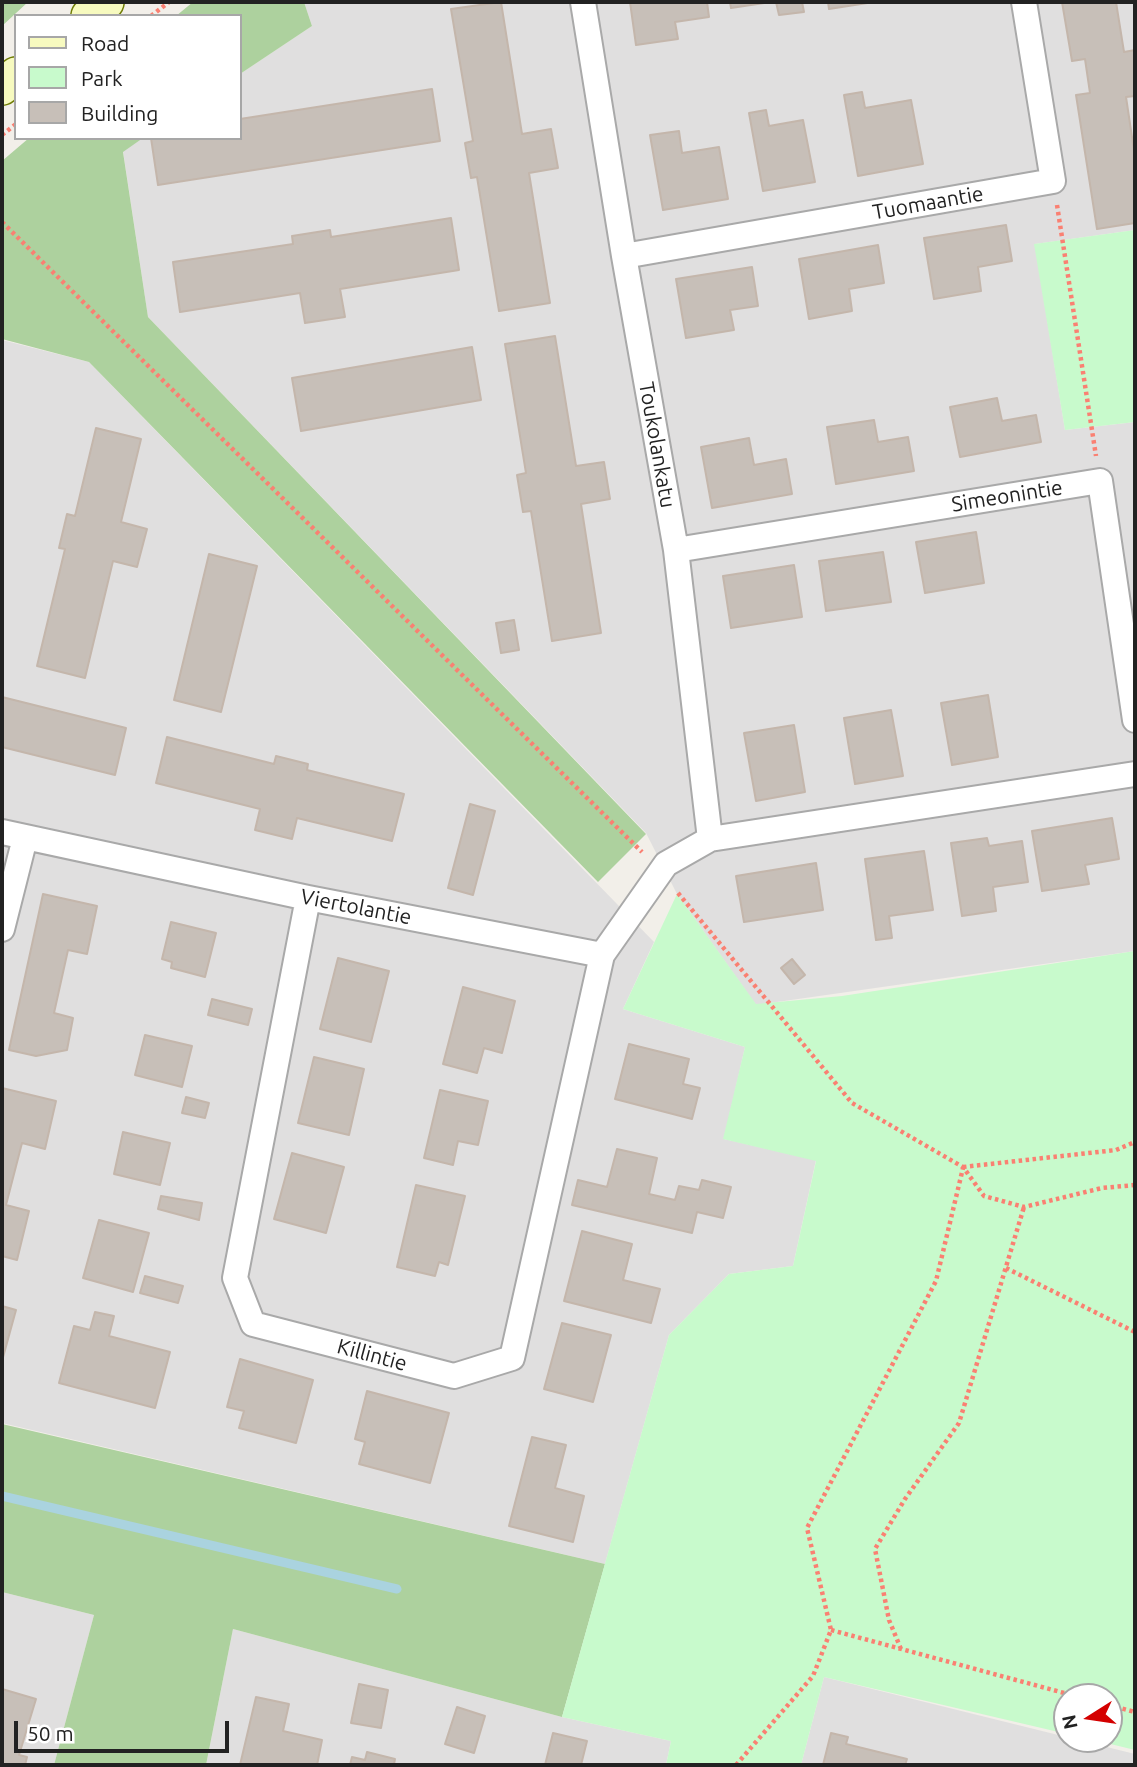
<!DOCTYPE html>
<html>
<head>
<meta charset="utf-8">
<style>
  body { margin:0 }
  #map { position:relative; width:1137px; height:1767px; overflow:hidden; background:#f2efe9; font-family:Ubuntu,sans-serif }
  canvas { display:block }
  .frame { position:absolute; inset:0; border:4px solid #222; pointer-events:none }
  .legend { position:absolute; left:14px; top:14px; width:228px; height:126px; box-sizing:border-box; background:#fff; border:2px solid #a7a7a7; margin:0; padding:9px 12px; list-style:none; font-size:21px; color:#222 }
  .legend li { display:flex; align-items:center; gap:14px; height:35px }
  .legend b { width:35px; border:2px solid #a7a7a7 }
  .north { position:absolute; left:1053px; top:1683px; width:70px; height:70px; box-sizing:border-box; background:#fff; border:2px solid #a7a7a7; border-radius:50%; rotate:258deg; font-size:19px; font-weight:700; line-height:28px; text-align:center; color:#222 }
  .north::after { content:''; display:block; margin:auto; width:24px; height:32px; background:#d40000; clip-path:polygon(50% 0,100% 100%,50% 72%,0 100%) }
  .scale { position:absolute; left:14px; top:1721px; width:215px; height:32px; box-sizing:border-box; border:4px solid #222; border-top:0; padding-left:9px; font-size:21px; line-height:24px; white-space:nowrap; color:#222; -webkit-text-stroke:5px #fff; paint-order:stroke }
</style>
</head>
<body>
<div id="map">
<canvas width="1137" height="1767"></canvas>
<div class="frame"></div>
<ul class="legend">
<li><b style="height:9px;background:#f7fabf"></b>Road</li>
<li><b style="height:19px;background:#c8facc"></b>Park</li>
<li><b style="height:19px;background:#c7bfb8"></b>Building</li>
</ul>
<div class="north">N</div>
<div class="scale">50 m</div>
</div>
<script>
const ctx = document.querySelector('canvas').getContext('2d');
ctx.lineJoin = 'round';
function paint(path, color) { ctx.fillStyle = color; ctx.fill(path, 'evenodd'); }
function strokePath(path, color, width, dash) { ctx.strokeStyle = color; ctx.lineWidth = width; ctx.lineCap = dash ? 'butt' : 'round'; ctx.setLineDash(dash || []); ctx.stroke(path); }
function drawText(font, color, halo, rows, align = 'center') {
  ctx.font = font + ' Ubuntu,sans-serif'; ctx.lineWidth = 5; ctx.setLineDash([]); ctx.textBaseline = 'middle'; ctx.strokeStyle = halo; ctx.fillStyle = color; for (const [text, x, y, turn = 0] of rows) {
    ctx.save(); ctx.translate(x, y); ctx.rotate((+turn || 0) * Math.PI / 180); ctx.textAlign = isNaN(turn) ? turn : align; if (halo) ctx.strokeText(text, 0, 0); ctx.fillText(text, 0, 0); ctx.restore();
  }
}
paint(new Path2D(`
  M 304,2 L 1135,2 L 1135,230 L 1035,244 L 1065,430 L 1135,422 L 1135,951 L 756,1005 L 677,894 L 646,833 L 148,317 L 123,151 L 143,138 L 240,138 L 240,74 L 312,26 Z
  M 2,340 L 89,362 L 654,942 L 623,1009 L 745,1047 L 724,1139 L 816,1160 L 793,1266 L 729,1274 L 669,1335 L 605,1564 L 2,1423 Z
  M 2,1592 L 94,1615 L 54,1765 L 2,1765 Z
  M 233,1629 L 562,1717 L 671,1741 L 666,1765 L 206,1765 Z
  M 824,1677 L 1135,1754 L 1135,1765 L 801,1765 Z`), '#e0dfdf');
paint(new Path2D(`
  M 2,2 L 28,2 L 2,26 Z
  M 193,2 L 304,2 L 312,26 L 240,74 L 240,16 L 176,16 Z
  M 29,138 L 143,138 L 123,152 L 148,317 L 646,834 L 598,882 L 89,362 L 2,339 L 2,161 Z
  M 2,1424 L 605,1564 L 562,1717 L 233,1629 L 206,1765 L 54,1765 L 94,1615 L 2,1592 Z`), '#add19e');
paint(new Path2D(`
  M 1135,230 L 1135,422 L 1065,430 L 1034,244 Z
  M 677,894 L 756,1004 L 842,996 L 1135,951 L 1135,1750 L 1090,1739 L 1109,1739 L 1109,1697 L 1067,1697 L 1067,1734 L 824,1677 L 801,1765 L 666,1765 L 671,1741 L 562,1717 L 669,1335 L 729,1274 L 793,1266 L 816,1161 L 723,1139 L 745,1047 L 623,1009 Z`), '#c8facc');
strokePath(new Path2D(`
  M 2,1496 L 397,1589`), '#aad3df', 9);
const building = new Path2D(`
  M 501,2 L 522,134 L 551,129 L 558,168 L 529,173 L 550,303 L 499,311 L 477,177 L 471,178 L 465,143 L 473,141 L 451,9 Z
  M 630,2 L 707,2 L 709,17 L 675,22 L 678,39 L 636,45 Z
  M 730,2 L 771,2 L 731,8 Z
  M 776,2 L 802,2 L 804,12 L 779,15 Z
  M 828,2 L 874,2 L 829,9 Z
  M 1062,2 L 1116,2 L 1124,52 L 1135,50 L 1135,96 L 1126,97 L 1135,157 L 1135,223 L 1097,229 L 1076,95 L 1090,93 L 1085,59 L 1072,61 Z
  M 432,89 L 440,141 L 158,185 L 151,138 L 240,138 L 240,119 Z
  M 862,92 L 865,108 L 911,100 L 923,164 L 858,176 L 844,95 Z
  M 766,110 L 769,126 L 803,120 L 815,182 L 763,191 L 749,113 Z
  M 679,131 L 682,153 L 719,147 L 728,199 L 663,210 L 650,135 Z
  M 451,218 L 459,270 L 340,289 L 345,317 L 305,323 L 300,293 L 180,312 L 173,262 L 293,244 L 292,236 L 330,230 L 331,237 Z
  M 1006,225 L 1012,261 L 978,267 L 981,291 L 934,299 L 924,238 Z
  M 878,245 L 884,283 L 849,289 L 852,311 L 809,319 L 799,259 Z
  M 752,267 L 758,306 L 730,310 L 734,330 L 686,338 L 676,279 Z
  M 555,336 L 576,466 L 604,462 L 610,499 L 581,504 L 601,633 L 552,641 L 531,511 L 523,512 L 517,475 L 526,473 L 505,344 Z
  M 472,347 L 481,400 L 301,431 L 292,378 Z
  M 997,398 L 1002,421 L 1036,415 L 1041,442 L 960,457 L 950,407 Z
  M 874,420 L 878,442 L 908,437 L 914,471 L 836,484 L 827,427 Z
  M 96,428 L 141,439 L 121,522 L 147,529 L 137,567 L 113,561 L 85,678 L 37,666 L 65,549 L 59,548 L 67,514 L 75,516 Z
  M 749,438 L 754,465 L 786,459 L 792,494 L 712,508 L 701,447 Z
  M 976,532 L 984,583 L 925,593 L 916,542 Z
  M 883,552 L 891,602 L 826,611 L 819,561 Z
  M 209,554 L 257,566 L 221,712 L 174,700 Z
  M 794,565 L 802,617 L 731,628 L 723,576 Z
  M 514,620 L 519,650 L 501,653 L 496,623 Z
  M 988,695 L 998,757 L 952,765 L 941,703 Z
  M 2,697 L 126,728 L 115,775 L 2,747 Z
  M 891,710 L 903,776 L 855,784 L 844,718 Z
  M 794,725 L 805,792 L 756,801 L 744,733 Z
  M 167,737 L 274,764 L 276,756 L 308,764 L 307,770 L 404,794 L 392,841 L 297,818 L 292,839 L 255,830 L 260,809 L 156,783 Z
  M 470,804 L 495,811 L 473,895 L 448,888 Z
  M 1112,818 L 1119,859 L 1085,865 L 1089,884 L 1042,891 L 1032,831 Z
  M 987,838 L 989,846 L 1022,841 L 1028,882 L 993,887 L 996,911 L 962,916 L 951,843 Z
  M 924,851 L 933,910 L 889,916 L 892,938 L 876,940 L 865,859 Z
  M 816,863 L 823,910 L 744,922 L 736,876 Z
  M 43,894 L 97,906 L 87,954 L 68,950 L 54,1013 L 73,1018 L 67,1050 L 36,1056 L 9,1050 Z
  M 171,922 L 216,933 L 205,977 L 171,968 L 172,962 L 162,959 Z
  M 338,958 L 389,971 L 371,1042 L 320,1029 Z
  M 792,959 L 805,975 L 794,984 L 781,968 Z
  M 463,987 L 515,1001 L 502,1053 L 484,1048 L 477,1073 L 443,1064 Z
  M 212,999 L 252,1009 L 248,1025 L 208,1015 Z
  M 145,1035 L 192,1046 L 182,1087 L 135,1075 Z
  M 629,1044 L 689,1059 L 683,1084 L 700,1088 L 692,1119 L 615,1099 Z
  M 314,1057 L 364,1069 L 349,1135 L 298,1123 Z
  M 2,1088 L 56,1101 L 45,1149 L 22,1143 L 6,1205 L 29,1211 L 17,1260 L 2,1256 Z
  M 440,1090 L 488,1101 L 478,1145 L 458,1141 L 453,1165 L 424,1158 Z
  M 186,1097 L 209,1103 L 205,1118 L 182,1113 Z
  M 123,1132 L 170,1143 L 160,1185 L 114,1174 Z
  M 617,1149 L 657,1158 L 649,1194 L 675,1200 L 679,1186 L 699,1190 L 702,1180 L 731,1187 L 723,1218 L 697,1212 L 692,1233 L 572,1205 L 578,1180 L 607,1187 Z
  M 292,1153 L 344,1167 L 326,1233 L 274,1219 Z
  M 416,1185 L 465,1196 L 448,1265 L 439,1262 L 435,1276 L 397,1267 Z
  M 161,1196 L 202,1203 L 199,1220 L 158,1209 Z
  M 99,1220 L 149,1233 L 133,1292 L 83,1278 Z
  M 582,1231 L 632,1244 L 623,1280 L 660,1289 L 651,1323 L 564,1301 Z
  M 145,1276 L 183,1286 L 178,1303 L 140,1293 Z
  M 2,1306 L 16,1310 L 2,1361 Z
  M 95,1312 L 114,1316 L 109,1336 L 170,1352 L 155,1408 L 59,1383 L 74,1326 L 90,1330 Z
  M 562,1323 L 611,1335 L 593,1402 L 544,1389 Z
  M 240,1359 L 313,1380 L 296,1443 L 239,1428 L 244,1411 L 227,1407 Z
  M 367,1391 L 449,1413 L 430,1483 L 359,1464 L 365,1442 L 355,1439 Z
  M 532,1437 L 566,1445 L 555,1488 L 584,1496 L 573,1542 L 509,1526 Z
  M 359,1684 L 388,1690 L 381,1728 L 351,1723 Z
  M 2,1689 L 36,1699 L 19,1755 L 27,1757 L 25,1765 L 2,1765 Z
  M 256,1697 L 289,1704 L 283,1731 L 322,1740 L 317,1765 L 240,1765 Z
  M 457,1707 L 485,1716 L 474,1753 L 445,1744 Z
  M 553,1733 L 587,1741 L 581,1765 L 545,1765 Z
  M 831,1733 L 848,1737 L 846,1744 L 907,1759 L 905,1765 L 823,1765 Z
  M 367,1752 L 395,1759 L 394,1764 L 397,1765 L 350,1765 L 352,1757 L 365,1760 Z`);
paint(building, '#c7bfb8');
strokePath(building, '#c4b6ab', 2);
const street = new Path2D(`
  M 624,256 L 1053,181 L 1024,2
  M 676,550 L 1100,481 L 1135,720
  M 2,832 L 308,898 L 602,955 L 666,864 L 710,839 L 676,550 L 624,256 L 583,2
  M 710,839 L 1135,774
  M 308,898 L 235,1278 L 253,1324 L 454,1376 L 512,1358 L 602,955
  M 2,929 L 25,838`);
const secondary = new Path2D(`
  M 89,16 L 106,2
  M 2,87 L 16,75`);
strokePath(street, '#a9a9a9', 28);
strokePath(secondary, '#707d05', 38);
strokePath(new Path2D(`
  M 151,16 L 169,2
  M 2,135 L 16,124
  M 1057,205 L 1096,456
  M 2,222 L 642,852
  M 678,893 L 852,1103 L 963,1167 L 984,1196 L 1024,1207 L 1102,1188 L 1135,1185
  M 963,1167 L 1116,1150 L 1135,1142
  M 1006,1268 L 1135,1332
  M 831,1630 L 1079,1697
  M 901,1649 L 889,1620 L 875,1549 L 905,1499 L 959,1423 L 1024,1207
  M 1109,1705 L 1135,1712
  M 736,1765 L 813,1676 L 831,1630 L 807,1528 L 936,1281 L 963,1168`), '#fa8072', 4.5, [3.5, 3.5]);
strokePath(street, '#fff', 24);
strokePath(secondary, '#f7fabf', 35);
drawText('21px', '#222', '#fff', [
  ["Tuomaantie",928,203,-10],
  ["Toukolankatu",657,445,80],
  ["Simeonintie",1007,496,-9],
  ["Viertolantie",356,907,11],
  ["Killintie",372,1355,15]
]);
</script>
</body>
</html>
